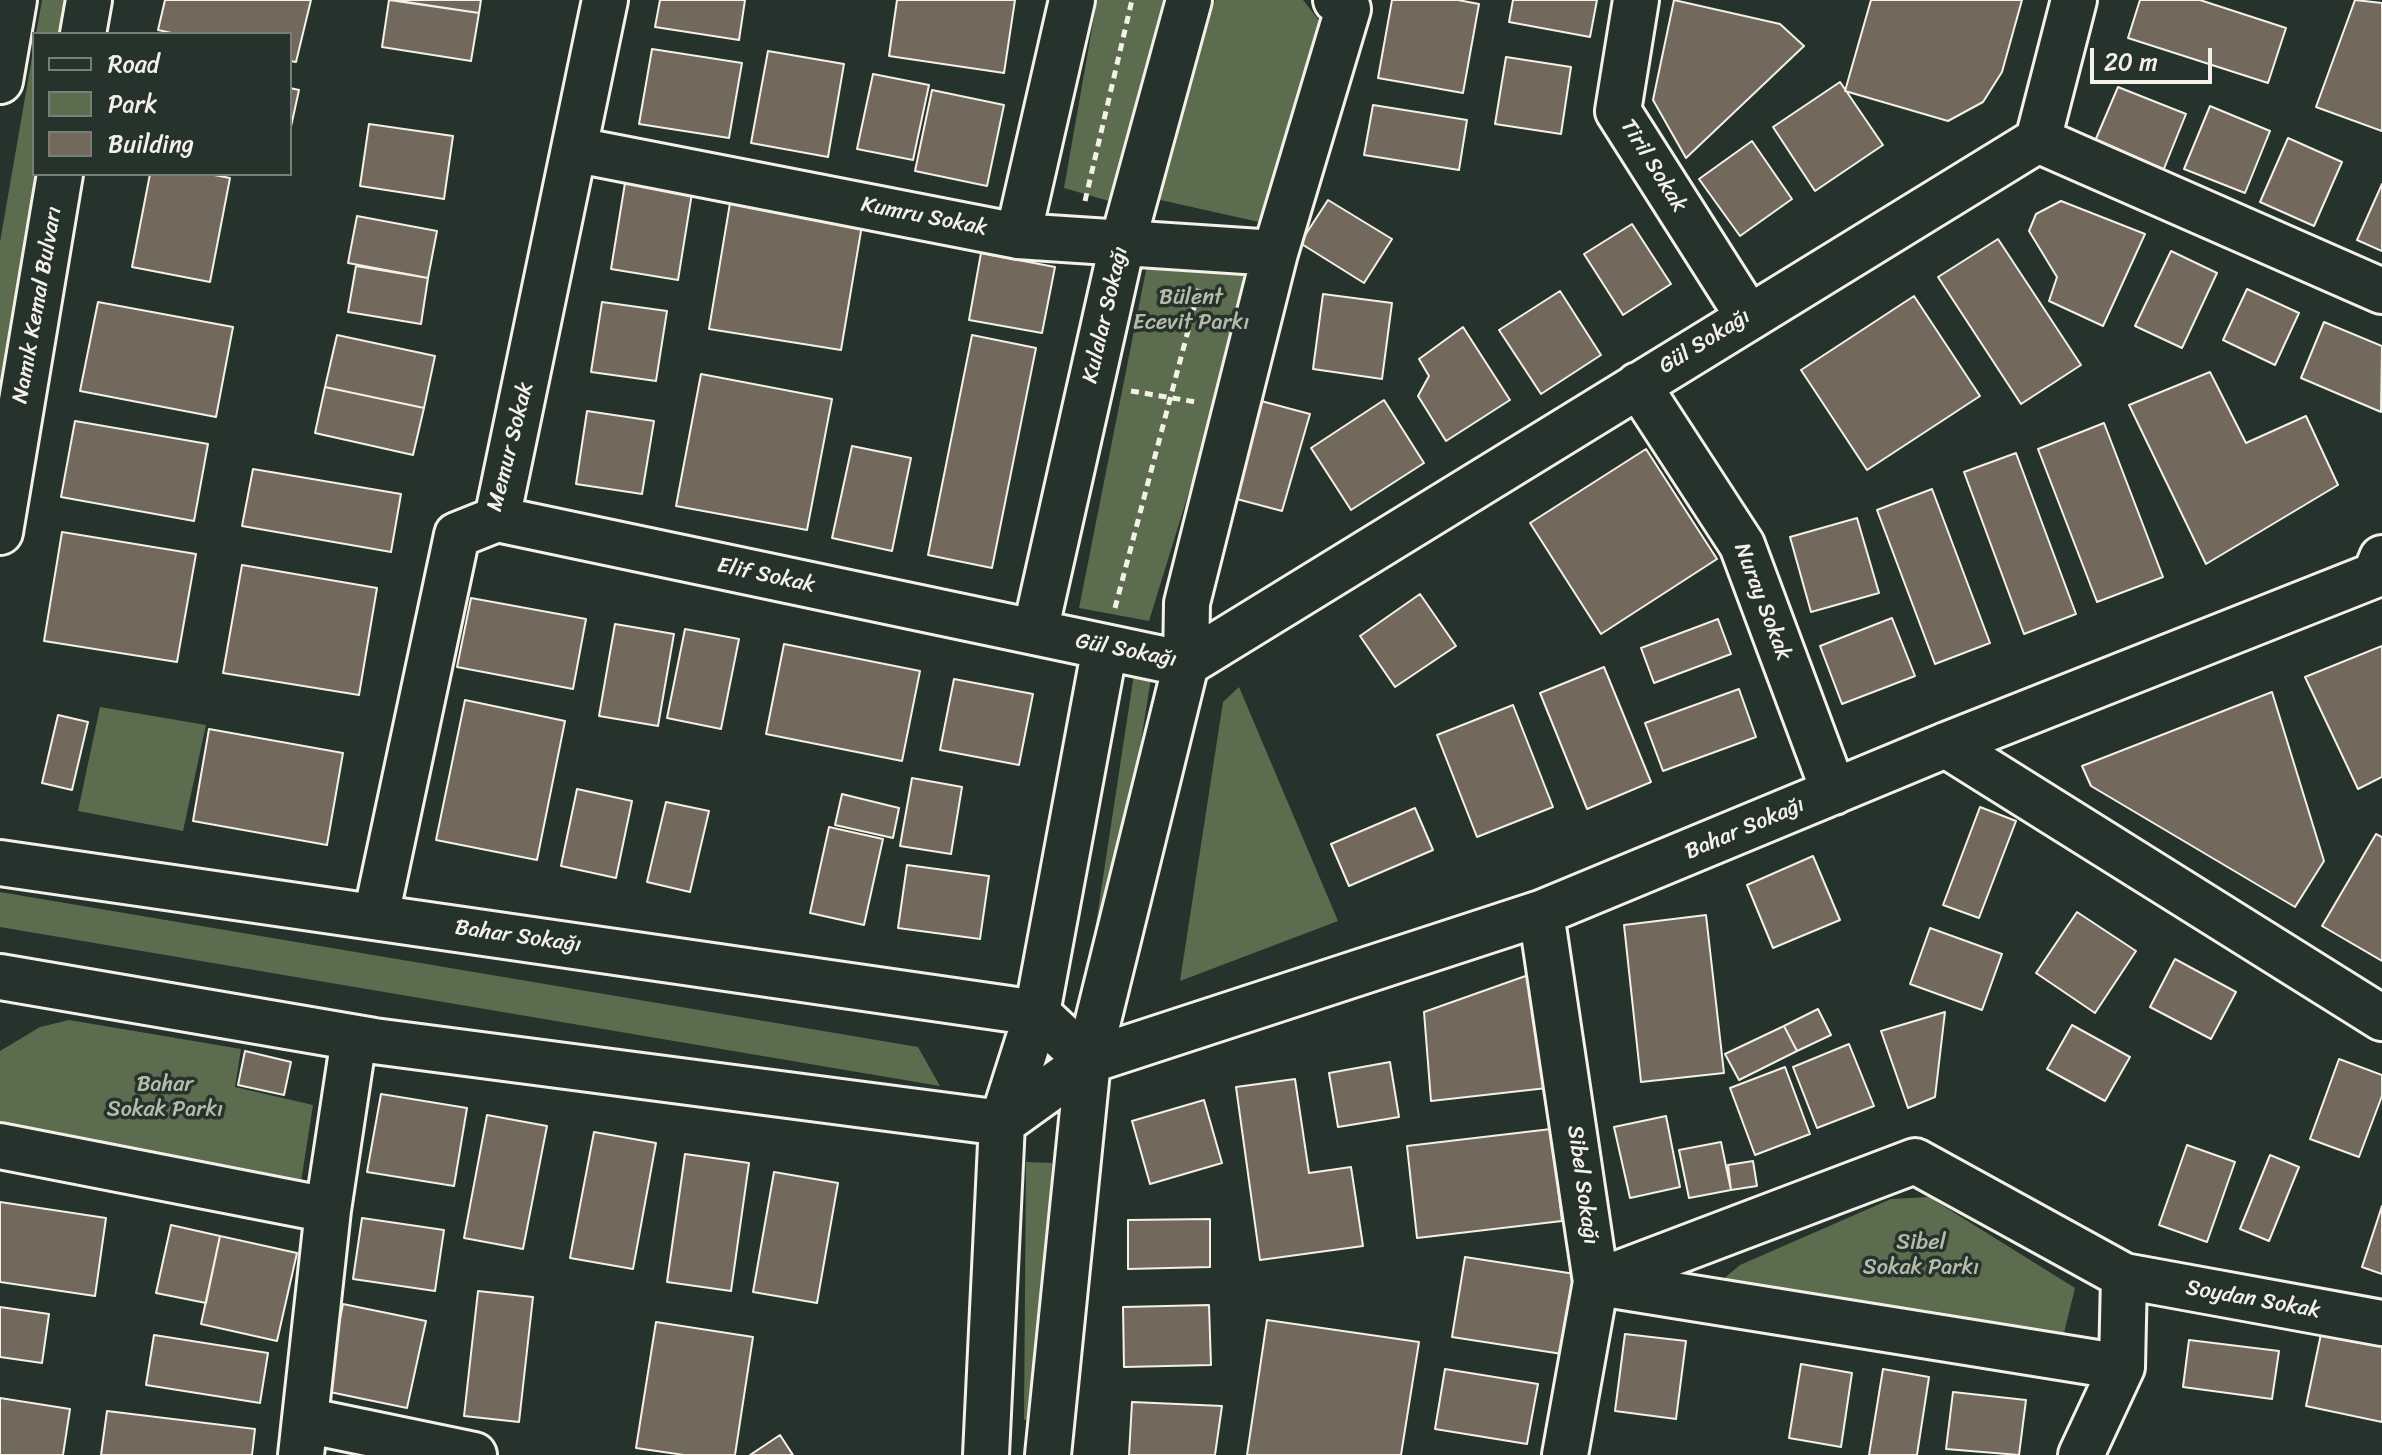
<!DOCTYPE html>
<html>
<head>
<meta charset="utf-8">
<style>
  body { margin:0 }
  #map { position:relative; width:2382px; height:1455px; overflow:hidden; background:#26332d; font-family:Sriracha,sans-serif }
  canvas { display:block }
  .legend { position:absolute; left:32px; top:32px; width:260px; height:144px; box-sizing:border-box; background:#26332d; border:2px solid #787f78; margin:0; padding:10px 14px; list-style:none; font-size:24px; color:#f4f1e8 }
  .legend li { display:flex; align-items:center; gap:16px; height:40px }
  .legend b { width:40px; border:2px solid #787f78 }
  .scale { position:absolute; left:2090px; top:48px; width:122px; height:36px; box-sizing:border-box; border:4px solid #f4f1e8; border-top:0; padding-left:10px; font-size:24px; line-height:28px; white-space:nowrap; color:#f4f1e8; -webkit-text-stroke:6px #26332d; paint-order:stroke }
</style>
</head>
<body>
<div id="map">
<canvas width="2382" height="1455"></canvas>
<ul class="legend">
<li><b style="height:10px;background:#26332d"></b>Road</li>
<li><b style="height:22px;background:#5c6c4e"></b>Park</li>
<li><b style="height:22px;background:#72685b"></b>Building</li>
</ul>
<div class="scale">20 m</div>
</div>
<script>
const ctx = document.querySelector('canvas').getContext('2d');
ctx.lineJoin = 'round';
function paint(path, color) { ctx.fillStyle = color; ctx.fill(path, 'evenodd'); }
function strokePath(path, color, width, dash) { ctx.strokeStyle = color; ctx.lineWidth = width; ctx.lineCap = dash ? 'butt' : 'round'; ctx.setLineDash(dash || []); ctx.stroke(path); }
function drawText(font, color, halo, rows, align = 'center') {
  ctx.font = font + ' Sriracha,sans-serif'; ctx.lineWidth = 7; ctx.setLineDash([]); ctx.textBaseline = 'middle'; ctx.strokeStyle = halo; ctx.fillStyle = color; for (const [text, x, y, turn = 0] of rows) {
    ctx.save(); ctx.translate(x, y); ctx.rotate((+turn || 0) * Math.PI / 180); ctx.textAlign = isNaN(turn) ? turn : align; if (halo) ctx.strokeText(text, 0, 0); ctx.fillText(text, 0, 0); ctx.restore();
  }
}
paint(new Path2D(`
  M 42,0 L 66,0 L 60,34 L 36,34 Z
  M 1097,0 L 1163,0 L 1109,201 L 1064,188 Z
  M 1215,0 L 1303,0 L 1321,23 L 1324,39 L 1268,224 L 1156,199 Z
  M 34,46 L 37,174 L 0,388 L 0,242 Z
  M 1151,245 L 1258,268 L 1149,621 L 1079,608 Z
  M 1134,674 L 1151,678 L 1100,999 L 1085,996 Z
  M 1239,687 L 1338,921 L 1180,981 L 1223,702 Z
  M 100,707 L 206,725 L 183,831 L 78,811 Z
  M 0,892 L 918,1047 L 940,1086 L 0,927 Z
  M 69,1020 L 241,1049 L 235,1087 L 313,1105 L 301,1182 L 0,1131 L 0,1051 L 40,1027 Z
  M 1026,1162 L 1052,1163 L 1039,1417 L 1024,1420 Z
  M 1929,1197 L 2075,1288 L 2064,1333 L 1721,1281 L 1740,1265 L 1891,1199 Z`), '#5c6c4e');
const building = new Path2D(`
  M 165,0 L 311,0 L 296,62 L 290,61 L 290,34 L 176,34 L 158,30 Z
  M 389,0 L 479,13 L 471,61 L 382,47 Z
  M 393,0 L 481,0 L 479,13 Z
  M 660,0 L 745,0 L 739,40 L 655,27 Z
  M 897,0 L 1015,0 L 1004,73 L 889,56 Z
  M 1392,0 L 1458,0 L 1479,4 L 1463,93 L 1378,78 Z
  M 1513,0 L 1597,0 L 1590,37 L 1509,22 Z
  M 1674,0 L 1780,24 L 1804,46 L 1686,158 L 1653,100 Z
  M 1871,0 L 2022,0 L 2002,72 L 1983,102 L 1948,121 L 1845,91 Z
  M 2140,0 L 2200,0 L 2286,28 L 2268,83 L 2128,38 Z
  M 2355,0 L 2382,3 L 2382,131 L 2316,107 Z
  M 652,49 L 742,63 L 729,138 L 639,124 Z
  M 768,51 L 844,64 L 828,157 L 751,143 Z
  M 1506,57 L 1571,67 L 1561,134 L 1495,124 Z
  M 873,74 L 929,85 L 913,160 L 857,149 Z
  M 1840,82 L 1883,145 L 1815,191 L 1773,127 Z
  M 2118,87 L 2186,114 L 2161,176 L 2092,148 Z
  M 290,88 L 299,90 L 290,131 Z
  M 932,90 L 1004,105 L 987,186 L 915,171 Z
  M 1373,105 L 1467,120 L 1459,170 L 1364,155 Z
  M 2210,106 L 2270,131 L 2245,193 L 2184,169 Z
  M 369,124 L 453,136 L 444,199 L 360,186 Z
  M 2288,138 L 2342,162 L 2314,226 L 2260,202 Z
  M 1752,141 L 1792,199 L 1740,236 L 1699,179 Z
  M 150,174 L 209,174 L 230,178 L 210,282 L 132,267 Z
  M 625,183 L 692,193 L 678,280 L 611,269 Z
  M 2382,184 L 2382,251 L 2357,240 Z
  M 731,197 L 863,219 L 841,350 L 709,329 Z
  M 1328,200 L 1392,239 L 1364,283 L 1300,243 Z
  M 2061,201 L 2145,234 L 2103,326 L 2049,301 L 2057,277 L 2029,231 L 2036,214 Z
  M 357,216 L 437,231 L 428,278 L 348,263 Z
  M 1632,224 L 1671,284 L 1623,315 L 1584,254 Z
  M 1998,239 L 2081,365 L 2021,404 L 1938,277 Z
  M 2171,251 L 2217,273 L 2182,348 L 2135,326 Z
  M 981,253 L 1055,267 L 1042,333 L 969,320 Z
  M 356,266 L 428,278 L 421,324 L 348,312 Z
  M 2247,289 L 2299,313 L 2275,365 L 2223,340 Z
  M 1560,291 L 1601,355 L 1541,394 L 1499,330 Z
  M 1323,294 L 1392,303 L 1382,379 L 1313,369 Z
  M 1914,296 L 1980,396 L 1867,470 L 1801,370 Z
  M 98,302 L 233,327 L 216,417 L 80,391 Z
  M 602,302 L 667,311 L 656,381 L 591,372 Z
  M 2324,322 L 2382,346 L 2381,412 L 2301,378 Z
  M 1463,327 L 1510,400 L 1446,441 L 1418,396 L 1429,376 L 1419,359 Z
  M 337,335 L 435,356 L 424,408 L 325,387 Z
  M 972,335 L 1036,348 L 992,568 L 928,555 Z
  M 2210,372 L 2246,443 L 2306,416 L 2338,485 L 2206,564 L 2129,405 Z
  M 701,374 L 832,399 L 807,530 L 676,506 Z
  M 325,387 L 424,408 L 413,455 L 315,433 Z
  M 1384,400 L 1424,463 L 1351,510 L 1311,448 Z
  M 1261,401 L 1310,414 L 1282,511 L 1233,498 Z
  M 587,411 L 654,421 L 642,494 L 576,484 Z
  M 75,421 L 208,444 L 194,521 L 61,497 Z
  M 2104,423 L 2163,577 L 2097,602 L 2038,449 Z
  M 852,446 L 911,458 L 892,551 L 832,538 Z
  M 1646,449 L 1717,559 L 1601,634 L 1530,523 Z
  M 2016,453 L 2076,614 L 2024,634 L 1964,472 Z
  M 253,469 L 401,494 L 391,552 L 242,526 Z
  M 1932,489 L 1990,643 L 1935,664 L 1877,510 Z
  M 1857,518 L 1879,593 L 1811,612 L 1790,537 Z
  M 62,532 L 196,554 L 177,662 L 44,641 Z
  M 242,565 L 377,588 L 359,695 L 223,673 Z
  M 1420,594 L 1456,646 L 1395,687 L 1360,636 Z
  M 471,598 L 586,619 L 573,689 L 457,667 Z
  M 1892,618 L 1915,676 L 1842,704 L 1820,646 Z
  M 1718,619 L 1731,654 L 1654,683 L 1641,648 Z
  M 615,624 L 674,634 L 658,726 L 599,716 Z
  M 685,629 L 739,639 L 721,729 L 667,718 Z
  M 784,644 L 920,671 L 902,761 L 766,734 Z
  M 2382,646 L 2382,777 L 2358,789 L 2305,677 Z
  M 1604,667 L 1651,782 L 1587,809 L 1540,693 Z
  M 954,679 L 1033,694 L 1019,765 L 940,750 Z
  M 1739,689 L 1756,737 L 1663,771 L 1645,723 Z
  M 2272,692 L 2324,861 L 2295,907 L 2091,786 L 2082,766 Z
  M 465,700 L 565,721 L 537,860 L 436,840 Z
  M 1513,705 L 1553,807 L 1477,837 L 1437,735 Z
  M 58,715 L 88,722 L 72,790 L 42,783 Z
  M 209,729 L 343,753 L 327,845 L 193,821 Z
  M 912,778 L 962,787 L 951,854 L 900,846 Z
  M 577,789 L 632,801 L 616,878 L 561,866 Z
  M 842,794 L 899,808 L 893,838 L 835,825 Z
  M 666,802 L 709,811 L 690,892 L 647,882 Z
  M 1980,807 L 2016,821 L 1979,918 L 1943,905 Z
  M 1415,808 L 1433,850 L 1349,886 L 1331,844 Z
  M 829,827 L 883,839 L 864,925 L 810,913 Z
  M 2376,834 L 2382,837 L 2382,961 L 2322,926 Z
  M 1813,856 L 1840,920 L 1773,948 L 1747,885 Z
  M 907,865 L 989,876 L 980,939 L 898,928 Z
  M 2077,912 L 2136,951 L 2095,1013 L 2036,973 Z
  M 1706,915 L 1724,1073 L 1641,1082 L 1624,925 Z
  M 1930,928 L 2002,954 L 1982,1010 L 1910,984 Z
  M 2175,959 L 2236,992 L 2211,1039 L 2150,1007 Z
  M 1534,973 L 1547,1088 L 1431,1101 L 1424,1012 Z
  M 1818,1009 L 1831,1035 L 1797,1051 L 1784,1026 Z
  M 1945,1012 L 1935,1097 L 1908,1108 L 1881,1031 Z
  M 2072,1025 L 2130,1057 L 2105,1101 L 2047,1069 Z
  M 1784,1026 L 1797,1051 L 1739,1080 L 1725,1054 Z
  M 1849,1044 L 1874,1106 L 1817,1128 L 1793,1067 Z
  M 245,1051 L 291,1062 L 284,1095 L 238,1085 Z
  M 2339,1059 L 2382,1075 L 2382,1096 L 2359,1157 L 2310,1139 Z
  M 1390,1062 L 1399,1117 L 1338,1127 L 1329,1073 Z
  M 1785,1067 L 1810,1134 L 1755,1155 L 1730,1088 Z
  M 1295,1079 L 1309,1173 L 1351,1167 L 1363,1246 L 1260,1260 L 1236,1087 Z
  M 381,1094 L 467,1108 L 454,1186 L 367,1172 Z
  M 1204,1100 L 1222,1163 L 1150,1184 L 1132,1121 Z
  M 487,1115 L 547,1126 L 523,1249 L 464,1238 Z
  M 1666,1116 L 1680,1187 L 1630,1198 L 1614,1127 Z
  M 1551,1129 L 1562,1221 L 1417,1238 L 1407,1146 Z
  M 594,1132 L 656,1143 L 633,1269 L 570,1258 Z
  M 1721,1142 L 1731,1190 L 1689,1198 L 1679,1150 Z
  M 2187,1145 L 2235,1162 L 2207,1242 L 2159,1225 Z
  M 685,1154 L 749,1163 L 731,1291 L 667,1282 Z
  M 2270,1155 L 2299,1167 L 2269,1241 L 2240,1229 Z
  M 1753,1161 L 1757,1186 L 1731,1190 L 1728,1165 Z
  M 774,1172 L 838,1183 L 817,1303 L 753,1292 Z
  M 0,1202 L 106,1218 L 95,1296 L 0,1282 Z
  M 2382,1206 L 2382,1274 L 2362,1267 Z
  M 362,1218 L 444,1230 L 435,1291 L 353,1279 Z
  M 1210,1219 L 1210,1267 L 1128,1269 L 1128,1220 Z
  M 171,1225 L 220,1236 L 206,1303 L 156,1293 Z
  M 220,1236 L 297,1253 L 277,1341 L 201,1324 Z
  M 1465,1257 L 1575,1274 L 1562,1354 L 1452,1337 Z
  M 478,1291 L 533,1297 L 519,1422 L 464,1416 Z
  M 343,1304 L 426,1321 L 407,1408 L 325,1391 Z
  M 1209,1305 L 1211,1365 L 1124,1367 L 1123,1307 Z
  M 0,1307 L 49,1314 L 42,1363 L 0,1357 Z
  M 1267,1320 L 1419,1342 L 1401,1455 L 1247,1455 Z
  M 656,1322 L 753,1337 L 735,1455 L 684,1455 L 636,1448 Z
  M 2322,1329 L 2382,1341 L 2382,1422 L 2306,1406 Z
  M 1625,1334 L 1686,1341 L 1676,1419 L 1615,1411 Z
  M 154,1335 L 268,1353 L 260,1403 L 146,1385 Z
  M 2189,1340 L 2279,1351 L 2272,1399 L 2183,1387 Z
  M 1801,1364 L 1852,1373 L 1841,1447 L 1789,1438 Z
  M 1445,1369 L 1538,1384 L 1527,1444 L 1435,1429 Z
  M 1883,1369 L 1929,1377 L 1917,1455 L 1869,1455 Z
  M 1953,1392 L 2026,1400 L 2019,1455 L 1946,1449 Z
  M 0,1398 L 70,1409 L 63,1455 L 0,1455 Z
  M 1132,1402 L 1222,1406 L 1215,1455 L 1129,1455 Z
  M 107,1411 L 255,1429 L 252,1455 L 101,1455 Z
  M 780,1435 L 793,1455 L 750,1455 Z`);
paint(building, '#72685b');
strokePath(building, '#f4f1e8', 2);
const street = new Path2D(`
  M 1636,0 L 1618,111 L 1748,316
  M 2038,140 L 2074,0
  M 577,150 L 1018,236 L 1275,253
  M 1018,236 L 1072,0
  M 1638,385 L 1742,545 L 1834,792
  M 497,519 L 1186,664 L 2038,140 L 2382,291
  M 1035,632 L 1122,245 L 1189,0
  M 1946,745 L 2382,1018
  M 0,863 L 1037,1013 L 1088,1061
  M 1541,913 L 1596,1282 L 1565,1455
  M 376,916 L 457,535 L 497,519 L 605,0
  M 0,977 L 374,1041 L 1002,1123 L 1088,1061 L 1541,913 L 1946,745 L 2375,575 L 2382,558
  M 0,1146 L 328,1210
  M 2124,1276 L 2382,1323
  M 1596,1282 L 1915,1161 L 2124,1276 L 2122,1367 L 2081,1455
  M 1599,1283 L 2122,1367
  M 305,1420 L 474,1455
  M 301,1455 L 328,1210 L 354,1038
  M 986,1455 L 1002,1123 L 1037,1013 L 1105,647
  M 1048,1455 L 1088,1061 L 1186,664 L 1187,603 L 1275,253 L 1348,9 L 1336,0`);
const secondary = new Path2D(`
  M 83,34 L 89,0
  M 0,81 L 14,0
  M 0,532 L 60,174`);
strokePath(street, '#f4f1e8', 50);
strokePath(secondary, '#f4f1e8', 50);
strokePath(new Path2D(`
  M 1085,201 L 1132,0
  M 1131,391 L 1196,402
  M 1115,608 L 1199,289`), '#f4f1e8', 5, [8, 6]);
strokePath(street, '#26332d', 44);
strokePath(secondary, '#26332d', 44);
drawText('22px', '#f4f1e8', '#26332d', [
  ["Tiril Sokak",1653,166,58],
  ["Kumru Sokak",924,217,11],
  ["Namık Kemal Bulvarı",38,305,-80],
  ["Kulalar Sokağı",1106,315,-77],
  ["Gül Sokağı",1705,342,-32],
  ["Memur Sokak",511,447,-76],
  ["Elif Sokak",766,576,12],
  ["Nuray Sokak",1762,602,69],
  ["Gül Sokağı",1126,651,11],
  ["Bahar Sokağı",1745,829,-23],
  ["Bahar Sokağı",518,937,8],
  ["Sibel Sokağı",1582,1185,82],
  ["Soydan Sokak",2253,1300,10]
]);
drawText('22px', '#b7bcaa', '#26332d', [
  ["Bülent",1191,298],
  ["Ecevit Parkı",1191,323],
  ["Bahar",165,1085],
  ["Sokak Parkı",165,1110],
  ["Sibel",1921,1243],
  ["Sokak Parkı",1921,1268]
]);
</script>
</body>
</html>
